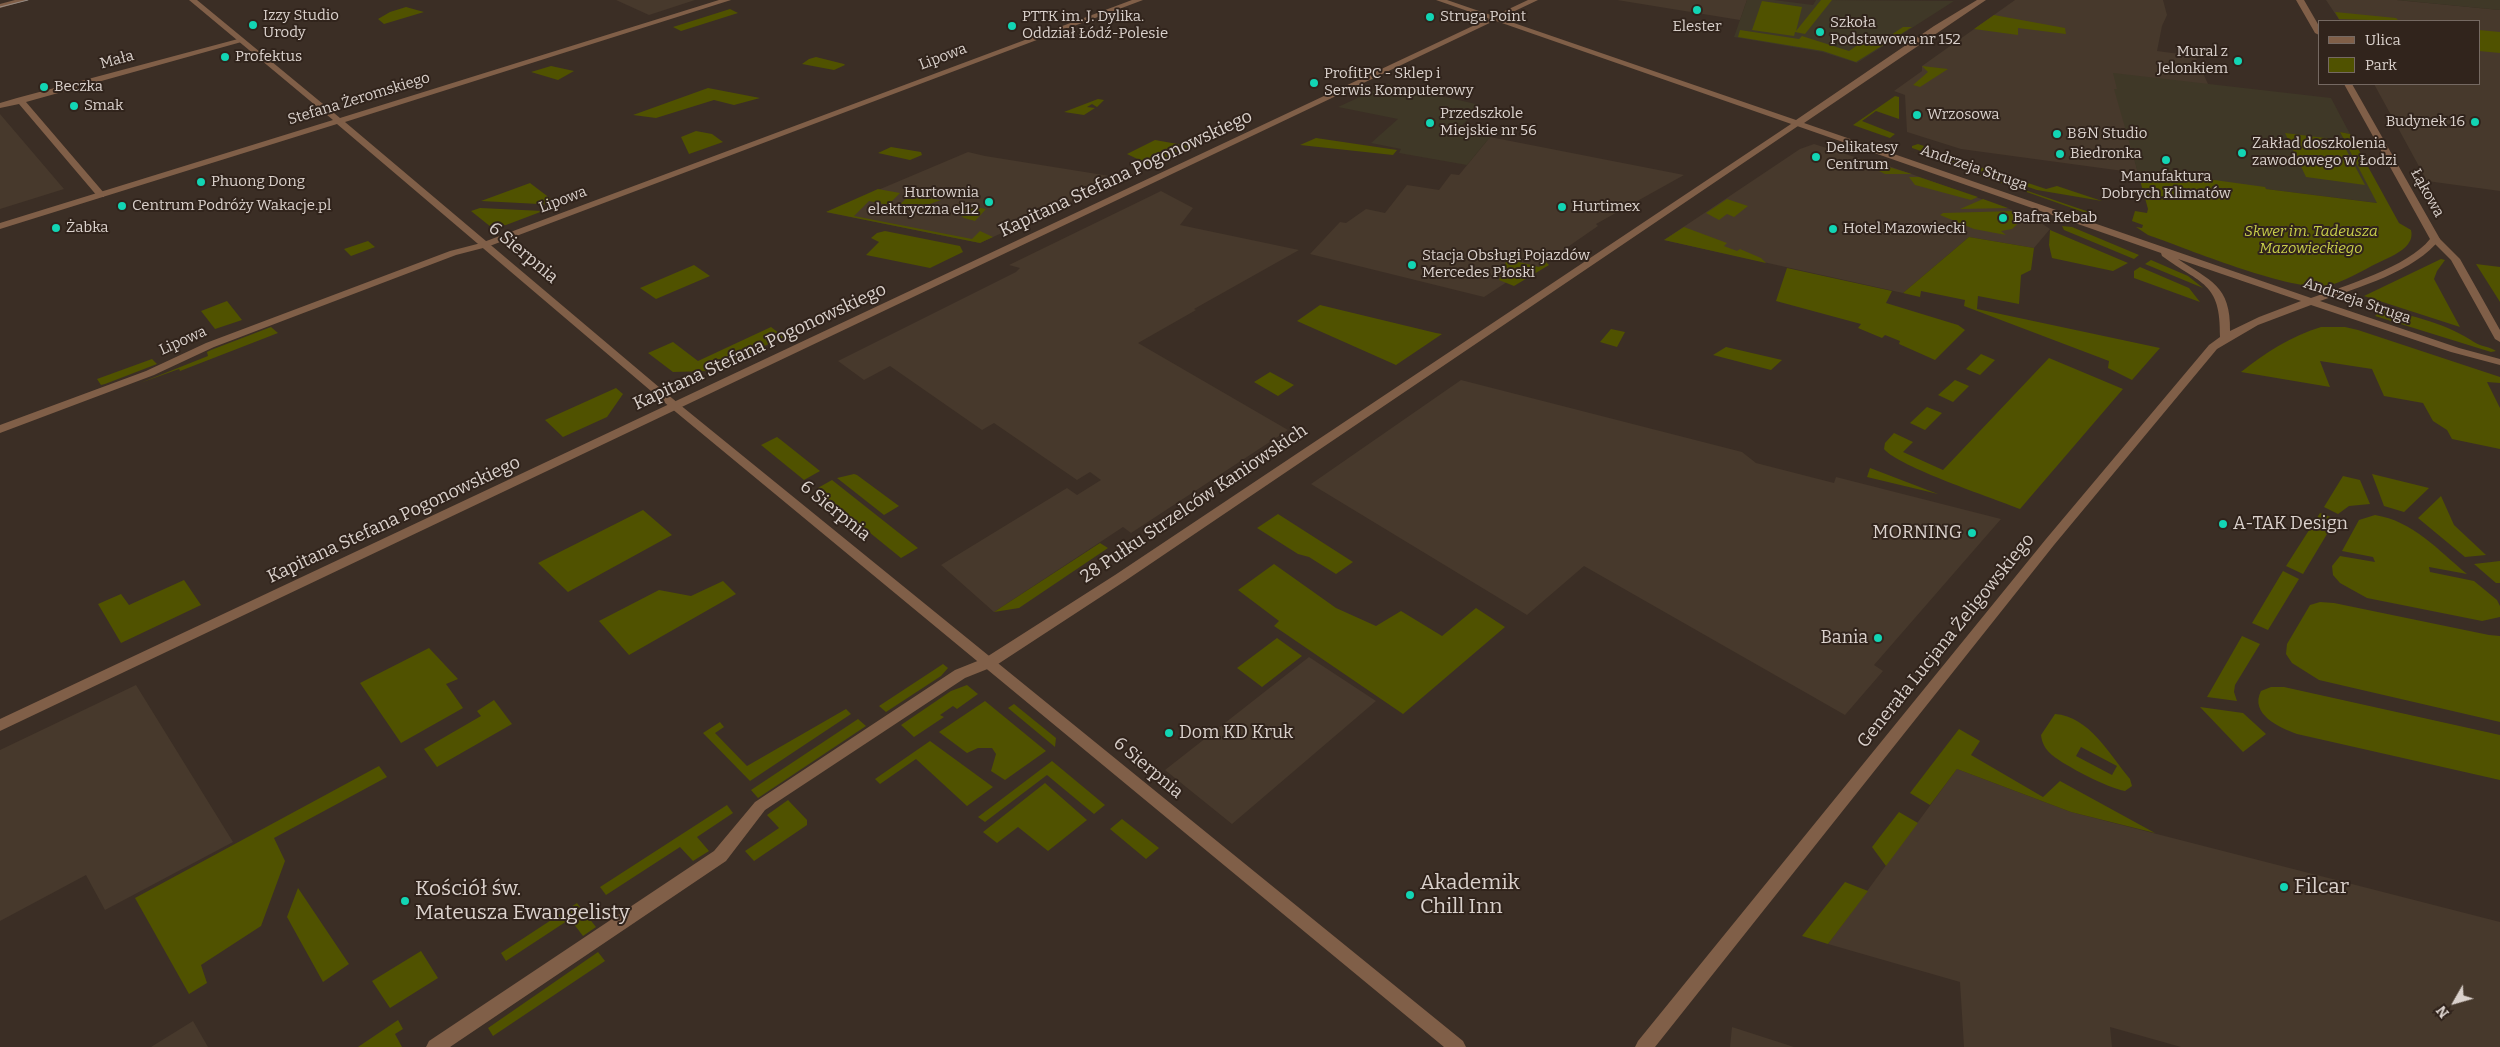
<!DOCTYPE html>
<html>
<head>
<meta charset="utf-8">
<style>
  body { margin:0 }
  #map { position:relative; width:2500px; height:1047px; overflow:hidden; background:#3b2e25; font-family:Bitter,serif }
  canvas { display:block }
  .legend { position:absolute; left:2318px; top:20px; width:162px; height:65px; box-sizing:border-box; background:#31241c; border:1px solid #756962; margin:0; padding:6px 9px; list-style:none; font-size:15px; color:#dad1cc }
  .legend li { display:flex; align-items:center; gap:10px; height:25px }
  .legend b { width:25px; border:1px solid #756962 }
  .north { position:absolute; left:2430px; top:977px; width:50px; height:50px; -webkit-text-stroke:4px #31241c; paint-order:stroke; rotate:232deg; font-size:14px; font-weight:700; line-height:20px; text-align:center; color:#dad1cc }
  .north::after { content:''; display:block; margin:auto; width:18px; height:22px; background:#dad1cc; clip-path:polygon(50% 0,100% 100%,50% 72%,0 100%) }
</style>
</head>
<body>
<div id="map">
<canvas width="2500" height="1047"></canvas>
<ul class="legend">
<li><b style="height:6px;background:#805f48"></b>Ulica</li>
<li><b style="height:14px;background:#505200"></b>Park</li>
</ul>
<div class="north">N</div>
</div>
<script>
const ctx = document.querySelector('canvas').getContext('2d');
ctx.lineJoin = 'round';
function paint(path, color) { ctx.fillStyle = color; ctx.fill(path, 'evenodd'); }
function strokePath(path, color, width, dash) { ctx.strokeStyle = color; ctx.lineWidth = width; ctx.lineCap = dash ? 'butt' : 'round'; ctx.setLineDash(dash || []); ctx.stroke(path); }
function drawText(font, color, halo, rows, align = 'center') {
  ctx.font = font + ' Bitter,serif'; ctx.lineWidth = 4; ctx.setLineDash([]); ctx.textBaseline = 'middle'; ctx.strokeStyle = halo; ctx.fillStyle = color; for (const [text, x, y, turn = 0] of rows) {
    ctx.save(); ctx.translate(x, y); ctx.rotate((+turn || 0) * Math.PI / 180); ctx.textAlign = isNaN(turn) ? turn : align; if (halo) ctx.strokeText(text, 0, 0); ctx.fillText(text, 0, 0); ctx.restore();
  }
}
paint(new Path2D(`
  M 616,0 L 695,0 L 649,15 Z
  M 1617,0 L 1747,0 L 1740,20 Z
  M 2015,0 L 2163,0 L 2167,15 L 2162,26 L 2157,51 L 2195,56 L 2208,84 L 2117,90 L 2138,173 L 1961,149 L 1907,132 L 1905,95 L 1894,91 L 1922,71 L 1922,66 Z
  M 2326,0 L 2397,0 L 2500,10 L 2500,191 L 2427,181 L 2374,84 L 2479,84 L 2479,21 L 2340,21 Z
  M 0,114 L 58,182 L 64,189 L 0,209 Z
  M 1490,137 L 1684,175 L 1596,224 L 1598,226 L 1546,262 L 1539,267 L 1533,265 L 1484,297 L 1310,254 L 1340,222 L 1346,223 L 1366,209 L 1385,213 L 1407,185 L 1439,190 L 1451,174 L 1459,175 Z
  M 1814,144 L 1883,166 L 1886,165 L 2032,217 L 2050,229 L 2034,248 L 1969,237 L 1903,293 L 1664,240 L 1800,149 Z
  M 968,152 L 985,156 L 1122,178 L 980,243 L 826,212 Z
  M 1161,191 L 1193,208 L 1180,225 L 1299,250 L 1194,309 L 1196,310 L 1138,343 L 1288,430 L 1131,533 L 1123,527 L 994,612 L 941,565 L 1067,488 L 1077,495 L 1101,480 L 1090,472 L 1077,480 L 994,423 L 982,430 L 890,366 L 864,380 L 838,361 L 1016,272 L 1020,268 L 1009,265 Z
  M 1461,380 L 1742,452 L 1756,463 L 1834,483 L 1836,477 L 2001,519 L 1874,665 L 1883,671 L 1845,715 L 1584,566 L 1527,615 L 1311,484 Z
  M 1309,657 L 1376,701 L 1232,824 L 1165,770 Z
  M 136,685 L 233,842 L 105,910 L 86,875 L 0,921 L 0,750 Z
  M 1957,769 L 2071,812 L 2500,922 L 2500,1047 L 2181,1047 L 2110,1027 L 2112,1047 L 1964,1047 L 1960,982 L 1828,944 Z
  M 193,1021 L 208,1047 L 151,1047 Z
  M 1732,1027 L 1794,1047 L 1730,1047 Z`), '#47392c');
paint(new Path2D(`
  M 1747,0 L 1774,0 L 1813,5 L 1816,0 L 1954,1 L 1857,63 L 1822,52 L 1734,37 Z
  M 2397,0 L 2500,0 L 2500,10 Z
  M 2113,73 L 2331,98 L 2350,134 L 2340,132 L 2378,203 L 2138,173 L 2114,89 L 2117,89 Z
  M 1388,84 L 1476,104 L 1479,107 L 1457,131 L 1490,137 L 1467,165 L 1399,153 L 1401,149 L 1371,143 L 1398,119 L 1338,107 Z`), '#3f3827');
paint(new Path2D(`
  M 1821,0 L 1832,0 L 1805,34 L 1795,32 L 1794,36 L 1752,30 L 1762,1 L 1802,7 L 1796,31 Z
  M 406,7 L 424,12 L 384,24 L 378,19 L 390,12 Z
  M 730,9 L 738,13 L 681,31 L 673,27 Z
  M 2335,12 L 2396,18 L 2399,21 L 2339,19 Z
  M 1994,15 L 2065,28 L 2066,34 L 2018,28 L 2018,35 L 1974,29 Z
  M 1903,27 L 1912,27 L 1856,62 L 1823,51 L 1738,37 L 1740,30 L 1799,39 L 1802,36 L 1849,51 L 1872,35 L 1885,39 Z
  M 2479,30 L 2500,32 L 2500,53 L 2479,51 Z
  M 816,57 L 844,64 L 845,65 L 834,70 L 802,64 L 809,59 Z
  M 551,66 L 574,71 L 558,80 L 531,72 Z
  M 1922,66 L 1948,69 L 1920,87 L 1913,85 L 1928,72 Z
  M 708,88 L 760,98 L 734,105 L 714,100 L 656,118 L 633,115 Z
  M 1895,96 L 1899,97 L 1899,119 L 1876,111 L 1862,121 L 1895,134 L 1890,138 L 1853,125 Z
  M 1098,99 L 1104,100 L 1097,107 L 1092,104 L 1087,107 L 1095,108 L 1084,115 L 1064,112 Z
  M 696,131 L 712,134 L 723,142 L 689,154 L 681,137 Z
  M 2340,132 L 2350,134 L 2399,223 L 2411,230 C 2415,245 2397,254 2386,259 C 2368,267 2350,279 2331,285 C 2297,295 2186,248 2148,235 L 2136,227 L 2142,228 L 2143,225 L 2132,221 L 2135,211 L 2147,213 L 2148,209 L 2138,173 L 2208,182 L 2207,179 L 2265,187 L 2266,189 L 2377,203 Z
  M 2285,133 L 2341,140 L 2365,185 L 2306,177 Z
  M 1316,138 L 1397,150 L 1393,155 L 1300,145 Z
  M 1155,140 L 1189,146 L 1150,165 L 1127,154 Z
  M 1918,144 L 1924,146 L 1923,148 L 2046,189 L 2057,186 L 2102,201 L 2037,190 L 1912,148 L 1912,146 Z
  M 891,147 L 921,152 L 922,155 L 910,160 L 878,153 Z
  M 1911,151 L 2095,214 L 2086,213 Z
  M 1862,159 L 1912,174 L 1885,174 L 1859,161 Z
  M 1909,177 L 1919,177 L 1978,197 L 1971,200 L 1915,185 Z
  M 530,183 L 559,205 L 481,201 Z
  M 878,189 L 900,193 L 888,205 L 869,201 L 854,216 L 972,239 L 980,231 L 993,237 L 980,243 L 826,212 Z
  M 910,195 L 939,200 L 941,200 L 927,205 L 898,206 Z
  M 1727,199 L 1748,206 L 1734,217 L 1727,214 L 1719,220 L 1706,213 Z
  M 1983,199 L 2008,208 L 1960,209 Z
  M 959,204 L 986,209 L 975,221 L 964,218 L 957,213 L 957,206 Z
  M 480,208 L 543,211 L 506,225 L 491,227 L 471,211 Z
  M 2015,211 L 2037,220 L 2025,217 L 2012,229 L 2001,231 L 2006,235 L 1974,229 L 1940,215 L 1943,213 Z
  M 2062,226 L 2072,227 L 2139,255 L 2134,259 L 2064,230 Z
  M 1684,227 L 1727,243 L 1724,246 L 1737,251 L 1740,249 L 1761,258 L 1766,263 L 1664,240 Z
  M 2050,230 L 2128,263 L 2113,271 L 2052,258 L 2049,245 Z
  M 885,231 L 960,246 L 963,252 L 930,268 L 866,255 L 879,242 L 871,238 L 877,233 Z
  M 1969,237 L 2034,248 L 2031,270 L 2021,275 L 2019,304 L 1978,296 L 1977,309 L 2160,348 L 2132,380 L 2108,368 L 2109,361 L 1964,306 L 1965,300 L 1921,291 L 1920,297 L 1903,293 Z
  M 368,241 L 375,247 L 351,256 L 344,249 Z
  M 1507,259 L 1539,267 L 1546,262 L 1549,265 L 1514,286 L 1499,280 Z
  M 2441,259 L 2445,260 L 2437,271 L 2434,279 L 2460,327 L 2364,296 Z
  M 2151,260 L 2188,276 L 2203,288 L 2145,264 Z
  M 2476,264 L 2500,267 L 2500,302 Z
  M 694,265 L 710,276 L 656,299 L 640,288 Z
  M 2140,267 L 2189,288 L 2200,302 L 2134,278 L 2134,271 Z
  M 1787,268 L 1892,291 L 1886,303 L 1958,325 L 1965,330 L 1935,360 L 1899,344 L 1900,341 L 1885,335 L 1882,338 L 1858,328 L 1861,324 L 1776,301 Z
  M 227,301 L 242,320 L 215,329 L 201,311 Z
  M 1320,305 L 1436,333 L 1442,334 L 1396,365 L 1297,321 Z
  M 2380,311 C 2408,312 2453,327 2474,342 C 2481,347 2489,346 2496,351 L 2491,352 L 2375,316 Z
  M 271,327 L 278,333 L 180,371 L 179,369 L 140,383 L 208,356 L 207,352 L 211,350 Z
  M 771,327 L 784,337 L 710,371 L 673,372 L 648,353 L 673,342 L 698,361 Z
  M 2321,327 L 2345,327 L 2358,330 L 2500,377 L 2500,383 L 2487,382 L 2500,408 L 2500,449 L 2452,439 L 2447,430 L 2433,421 L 2423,403 L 2384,396 L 2372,369 L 2320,361 L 2330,387 L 2241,372 C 2265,353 2291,336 2321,327 Z
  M 1611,329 L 1625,332 L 1617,347 L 1600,342 Z
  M 1726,347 L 1782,360 L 1771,370 L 1713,355 Z
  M 1981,354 L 1995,360 L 1980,375 L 1966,369 Z
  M 2049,358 L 2123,389 L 2020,509 C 1993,498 1899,467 1884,449 L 1885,443 L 1894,433 L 1913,442 L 1903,452 L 1943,470 Z
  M 152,359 L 157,364 L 105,384 L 101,385 L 97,379 Z
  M 1270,372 L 1294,385 L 1278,396 L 1254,382 Z
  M 1955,380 L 1969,386 L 1953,402 L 1938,395 Z
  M 616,388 L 623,394 L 607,417 L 563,437 L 545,420 Z
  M 1927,407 L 1942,413 L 1925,430 L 1910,423 Z
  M 777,437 L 781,440 L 820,471 L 804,480 L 761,445 Z
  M 1870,468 L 1938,494 L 1867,477 Z
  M 854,474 L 857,475 L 899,506 L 884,515 L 837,478 Z
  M 2372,474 L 2429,488 L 2404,512 L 2384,506 Z
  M 2343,476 L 2360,480 L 2370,504 L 2349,506 L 2338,514 L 2324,507 Z
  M 832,480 L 918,548 L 901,558 L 816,489 Z
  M 2441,496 L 2454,525 L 2486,555 L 2465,557 L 2418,518 Z
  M 643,510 L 672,535 L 568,592 L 538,563 Z
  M 2320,513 L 2336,519 L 2303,574 L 2286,566 Z
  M 1278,514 L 1353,562 L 1336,574 L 1309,557 L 1298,554 L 1257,528 Z
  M 2375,515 C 2413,521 2438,550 2467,574 L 2429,567 L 2430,572 L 2474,581 L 2497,600 L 2500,606 L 2500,617 L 2482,621 L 2367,598 L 2340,583 L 2333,575 L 2332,566 L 2340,556 L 2375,562 L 2373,557 L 2342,551 L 2359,520 Z
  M 1100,543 L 1108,548 L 1019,608 L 994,612 Z
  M 2500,561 L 2500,583 L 2496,583 L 2474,564 Z
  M 1274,564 L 1336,608 L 1376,626 L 1401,611 L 1442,636 L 1476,608 L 1505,627 L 1403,714 L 1274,626 L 1279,621 L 1238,590 Z
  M 2283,571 L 2299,579 L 2268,630 L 2252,623 Z
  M 184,580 L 201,605 L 121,643 L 98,604 L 121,594 L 129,605 Z
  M 723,581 L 736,594 L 629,655 L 599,621 L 659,590 L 691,596 Z
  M 2320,602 L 2334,603 L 2489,635 L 2500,636 L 2500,722 L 2319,680 L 2292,663 L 2286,654 L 2287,644 L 2310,605 Z
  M 2242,636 L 2260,644 L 2235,685 L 2234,692 L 2237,701 L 2207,697 Z
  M 1277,638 L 1302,656 L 1262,687 L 1237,668 Z
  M 429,648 L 458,679 L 446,684 L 463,708 L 401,743 L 360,683 Z
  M 943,664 L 948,668 L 941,676 L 886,712 L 879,706 Z
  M 967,685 L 978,694 L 957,709 L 953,706 L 940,715 L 944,717 L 914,737 L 901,725 L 951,691 Z
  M 2271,687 L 2284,687 L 2500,735 L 2500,780 L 2297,734 C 2280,728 2249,714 2261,691 Z
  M 494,700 L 512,724 L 437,767 L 424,749 L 481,716 L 477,711 Z
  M 985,701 L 1046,751 L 1005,780 L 991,771 L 996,754 L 992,748 L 978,748 L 967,753 L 939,732 Z
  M 1014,704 L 1056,738 L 1055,747 L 1008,708 Z
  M 2200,707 L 2243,713 L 2266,734 L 2243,752 Z
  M 846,709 L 851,714 L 750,781 L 703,733 L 720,722 L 724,727 L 715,733 L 747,766 Z
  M 2055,714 C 2089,716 2110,755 2130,779 L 2132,786 L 2125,791 C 2108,788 2065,766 2052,755 C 2045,749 2042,743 2041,735 ZM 2081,747 L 2117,766 L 2112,775 L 2076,756 Z
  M 858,719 L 866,726 L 758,798 L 751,790 Z
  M 1959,729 L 1980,741 L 1971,755 L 2043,797 L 2060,781 L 2155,833 L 2071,812 L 1957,769 L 1930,805 L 1910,793 Z
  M 930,741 L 993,787 L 967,806 L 916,759 L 880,784 L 875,779 Z
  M 1052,761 L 1105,805 L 1094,814 L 1047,775 L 985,822 L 978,817 Z
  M 379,766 L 387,777 L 274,838 L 285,861 L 261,926 L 201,965 L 207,983 L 189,994 L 135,898 Z
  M 1045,783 L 1087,820 L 1048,851 L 1018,827 L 997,843 L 983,832 Z
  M 788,800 L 807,820 L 807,825 L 754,861 L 745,851 L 779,828 L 767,815 Z
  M 727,805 L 733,813 L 697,837 L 709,851 L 693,861 L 680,847 L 606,895 L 600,887 Z
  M 1899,812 L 1918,823 L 1886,866 L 1872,847 Z
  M 1122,819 L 1159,848 L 1146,859 L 1110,829 Z
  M 1845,882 L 1868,891 L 1828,944 L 1802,936 Z
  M 298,888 L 349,964 L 323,982 L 287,917 Z
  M 577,903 L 596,927 L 583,936 L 570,919 L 506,961 L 501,953 Z
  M 421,951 L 438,978 L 390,1008 L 372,981 Z
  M 598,952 L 605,961 L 493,1036 L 488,1028 Z
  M 398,1020 L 403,1029 L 395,1034 L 402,1047 L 358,1047 Z`), '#505200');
paint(new Path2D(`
  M 1132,0 L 1143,0 L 487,247 L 456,255 L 214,347 L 154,375 L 0,433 L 0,425 L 146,371 L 206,343 L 450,251 L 481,243 Z
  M 1528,0 L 1538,0 L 0,731 L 0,719 Z
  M 238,39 L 245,41 L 26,102 L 104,193 L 104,197 L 98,197 L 19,104 L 0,108 L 0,103 L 17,98 Z
  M 1794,122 L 1801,124 L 1125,581 L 995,666 L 965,678 L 765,810 L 726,861 L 450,1047 L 426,1047 L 429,1041 L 714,851 L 755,802 L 955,670 L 985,658 L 1115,575 Z
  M 2435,236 L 2438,237 L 2460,259 L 2500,330 L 2500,342 L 2495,339 L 2451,260 L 2430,239 Z`), '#805f48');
paint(new Path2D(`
  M 15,0 L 28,0 L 0,8 L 0,4 Z
  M 189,0 L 197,0 L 340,118 L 719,0 L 731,0 L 345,122 L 679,404 L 1463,1041 L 1466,1047 L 1444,1047 L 671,408 L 337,124 L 0,229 L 0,223 L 333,120 Z
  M 1436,0 L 1447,0 L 1796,120 L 1934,26 L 1977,0 L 1986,0 L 1804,123 L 2311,298 C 2344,286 2408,267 2430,239 L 2344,84 L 2352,84 L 2440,239 C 2416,271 2357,288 2320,301 L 2459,348 L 2500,359 L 2500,365 L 2451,352 L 2311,305 L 2258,325 L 2217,349 L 2054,545 L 1655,1047 L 1635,1047 L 1638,1041 L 2046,539 L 2209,345 L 2220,337 C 2221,281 2201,285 2162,256 L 2161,253 ZM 2178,259 L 2301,301 L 2259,317 L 2230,331 C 2231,285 2210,281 2178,259 Z
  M 2296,0 L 2304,0 L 2319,26 L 2319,35 L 2315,33 Z`), '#805f48');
strokePath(new Path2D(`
  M 0,7 L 28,0`), '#968c85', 1);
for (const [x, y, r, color] of [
  [1697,10,5,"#12d5b4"],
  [1430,17,5,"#12d5b4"],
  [253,25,5,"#12d5b4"],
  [1012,26,5,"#12d5b4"],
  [1820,32,5,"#12d5b4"],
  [225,57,5,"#12d5b4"],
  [2238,61,5,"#12d5b4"],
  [1314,83,5,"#12d5b4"],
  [44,87,5,"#12d5b4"],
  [74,106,5,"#12d5b4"],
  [1917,115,5,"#12d5b4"],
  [2475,122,5,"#12d5b4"],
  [1430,123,5,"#12d5b4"],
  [2057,134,5,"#12d5b4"],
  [2242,153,5,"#12d5b4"],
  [2060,154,5,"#12d5b4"],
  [1816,157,5,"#12d5b4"],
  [2166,160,5,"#12d5b4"],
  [201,182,5,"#12d5b4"],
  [989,202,5,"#12d5b4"],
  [122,206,5,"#12d5b4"],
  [1562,207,5,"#12d5b4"],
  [2003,218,5,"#12d5b4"],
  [56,228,5,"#12d5b4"],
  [1833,229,5,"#12d5b4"],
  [1412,265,5,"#12d5b4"],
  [2223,524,5,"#12d5b4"],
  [1972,533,5,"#12d5b4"],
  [1878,638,5,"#12d5b4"],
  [1169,733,5,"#12d5b4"],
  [2284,887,5,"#12d5b4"],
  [1410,895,5,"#12d5b4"],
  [405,901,5,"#12d5b4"]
]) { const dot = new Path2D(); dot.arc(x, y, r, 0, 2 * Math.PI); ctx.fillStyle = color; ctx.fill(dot); strokePath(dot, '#31241c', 2); }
drawText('15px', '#dad1cc', '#31241c', [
  ["Izzy Studio",263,16],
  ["Urody",263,33],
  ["PTTK im. J. Dylika.",1022,17],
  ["Oddział Łódź-Polesie",1022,34],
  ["Struga Point",1440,17],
  ["Szkoła",1830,23],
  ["Podstawowa nr 152",1830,40],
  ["Elester",1697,27,"center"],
  ["Mural z",2228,52,"right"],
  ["Jelonkiem",2228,69,"right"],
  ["Profektus",235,57],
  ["ProfitPC - Sklep i",1324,74],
  ["Serwis Komputerowy",1324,91],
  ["Beczka",54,87],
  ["Smak",84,106],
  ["Przedszkole",1440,114],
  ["Miejskie nr 56",1440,131],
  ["Wrzosowa",1927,115],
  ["Budynek 16",2465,122,"right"],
  ["B&N Studio",2067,134],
  ["Zakład doszkolenia",2252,144],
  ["zawodowego w Łodzi",2252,161],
  ["Delikatesy",1826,148],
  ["Centrum",1826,165],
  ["Biedronka",2070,154],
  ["Manufaktura",2166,177,"center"],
  ["Dobrych Klimatów",2166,194,"center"],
  ["Phuong Dong",211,182],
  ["Hurtownia",979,193,"right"],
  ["elektryczna el12",979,210,"right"],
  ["Centrum Podróży Wakacje.pl",132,206],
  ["Hurtimex",1572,207],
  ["Bafra Kebab",2013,218],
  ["Żabka",66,228],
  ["Hotel Mazowiecki",1843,229],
  ["Stacja Obsługi Pojazdów",1422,256],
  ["Mercedes Płoski",1422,273]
], 'left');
drawText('15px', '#dad1cc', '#31241c', [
  ["Lipowa",943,57,-21],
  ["Mała",117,60,-15],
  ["Stefana Żeromskiego",359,99,-17],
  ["Andrzeja Struga",1974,168,19],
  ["Łąkowa",2427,193,61],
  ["Lipowa",563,200,-21],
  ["Andrzeja Struga",2357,301,19],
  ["Lipowa",183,341,-24]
]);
drawText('italic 15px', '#c7cd4a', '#31241c', [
  ["Skwer im. Tadeusza",2311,232],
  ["Mazowieckiego",2311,249]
]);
drawText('18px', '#dad1cc', '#31241c', [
  ["Kapitana Stefana Pogonowskiego",1126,174,-25],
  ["6 Sierpnia",523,253,40],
  ["Kapitana Stefana Pogonowskiego",760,347,-25],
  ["28 Pułku Strzelców Kaniowskich",1194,504,-34],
  ["6 Sierpnia",835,511,39],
  ["Kapitana Stefana Pogonowskiego",394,520,-25],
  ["Generała Lucjana Żeligowskiego",1946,641,-51],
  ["6 Sierpnia",1148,768,40]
]);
drawText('18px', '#dad1cc', '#31241c', [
  ["A-TAK Design",2233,524],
  ["MORNING",1962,533,"right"],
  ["Bania",1868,638,"right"],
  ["Dom KD Kruk",1179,733]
], 'left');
drawText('21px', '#dad1cc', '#31241c', [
  ["Akademik",1420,883],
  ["Chill Inn",1420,907],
  ["Filcar",2294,887],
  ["Kościół św.",415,889],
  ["Mateusza Ewangelisty",415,913]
], 'left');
</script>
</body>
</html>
